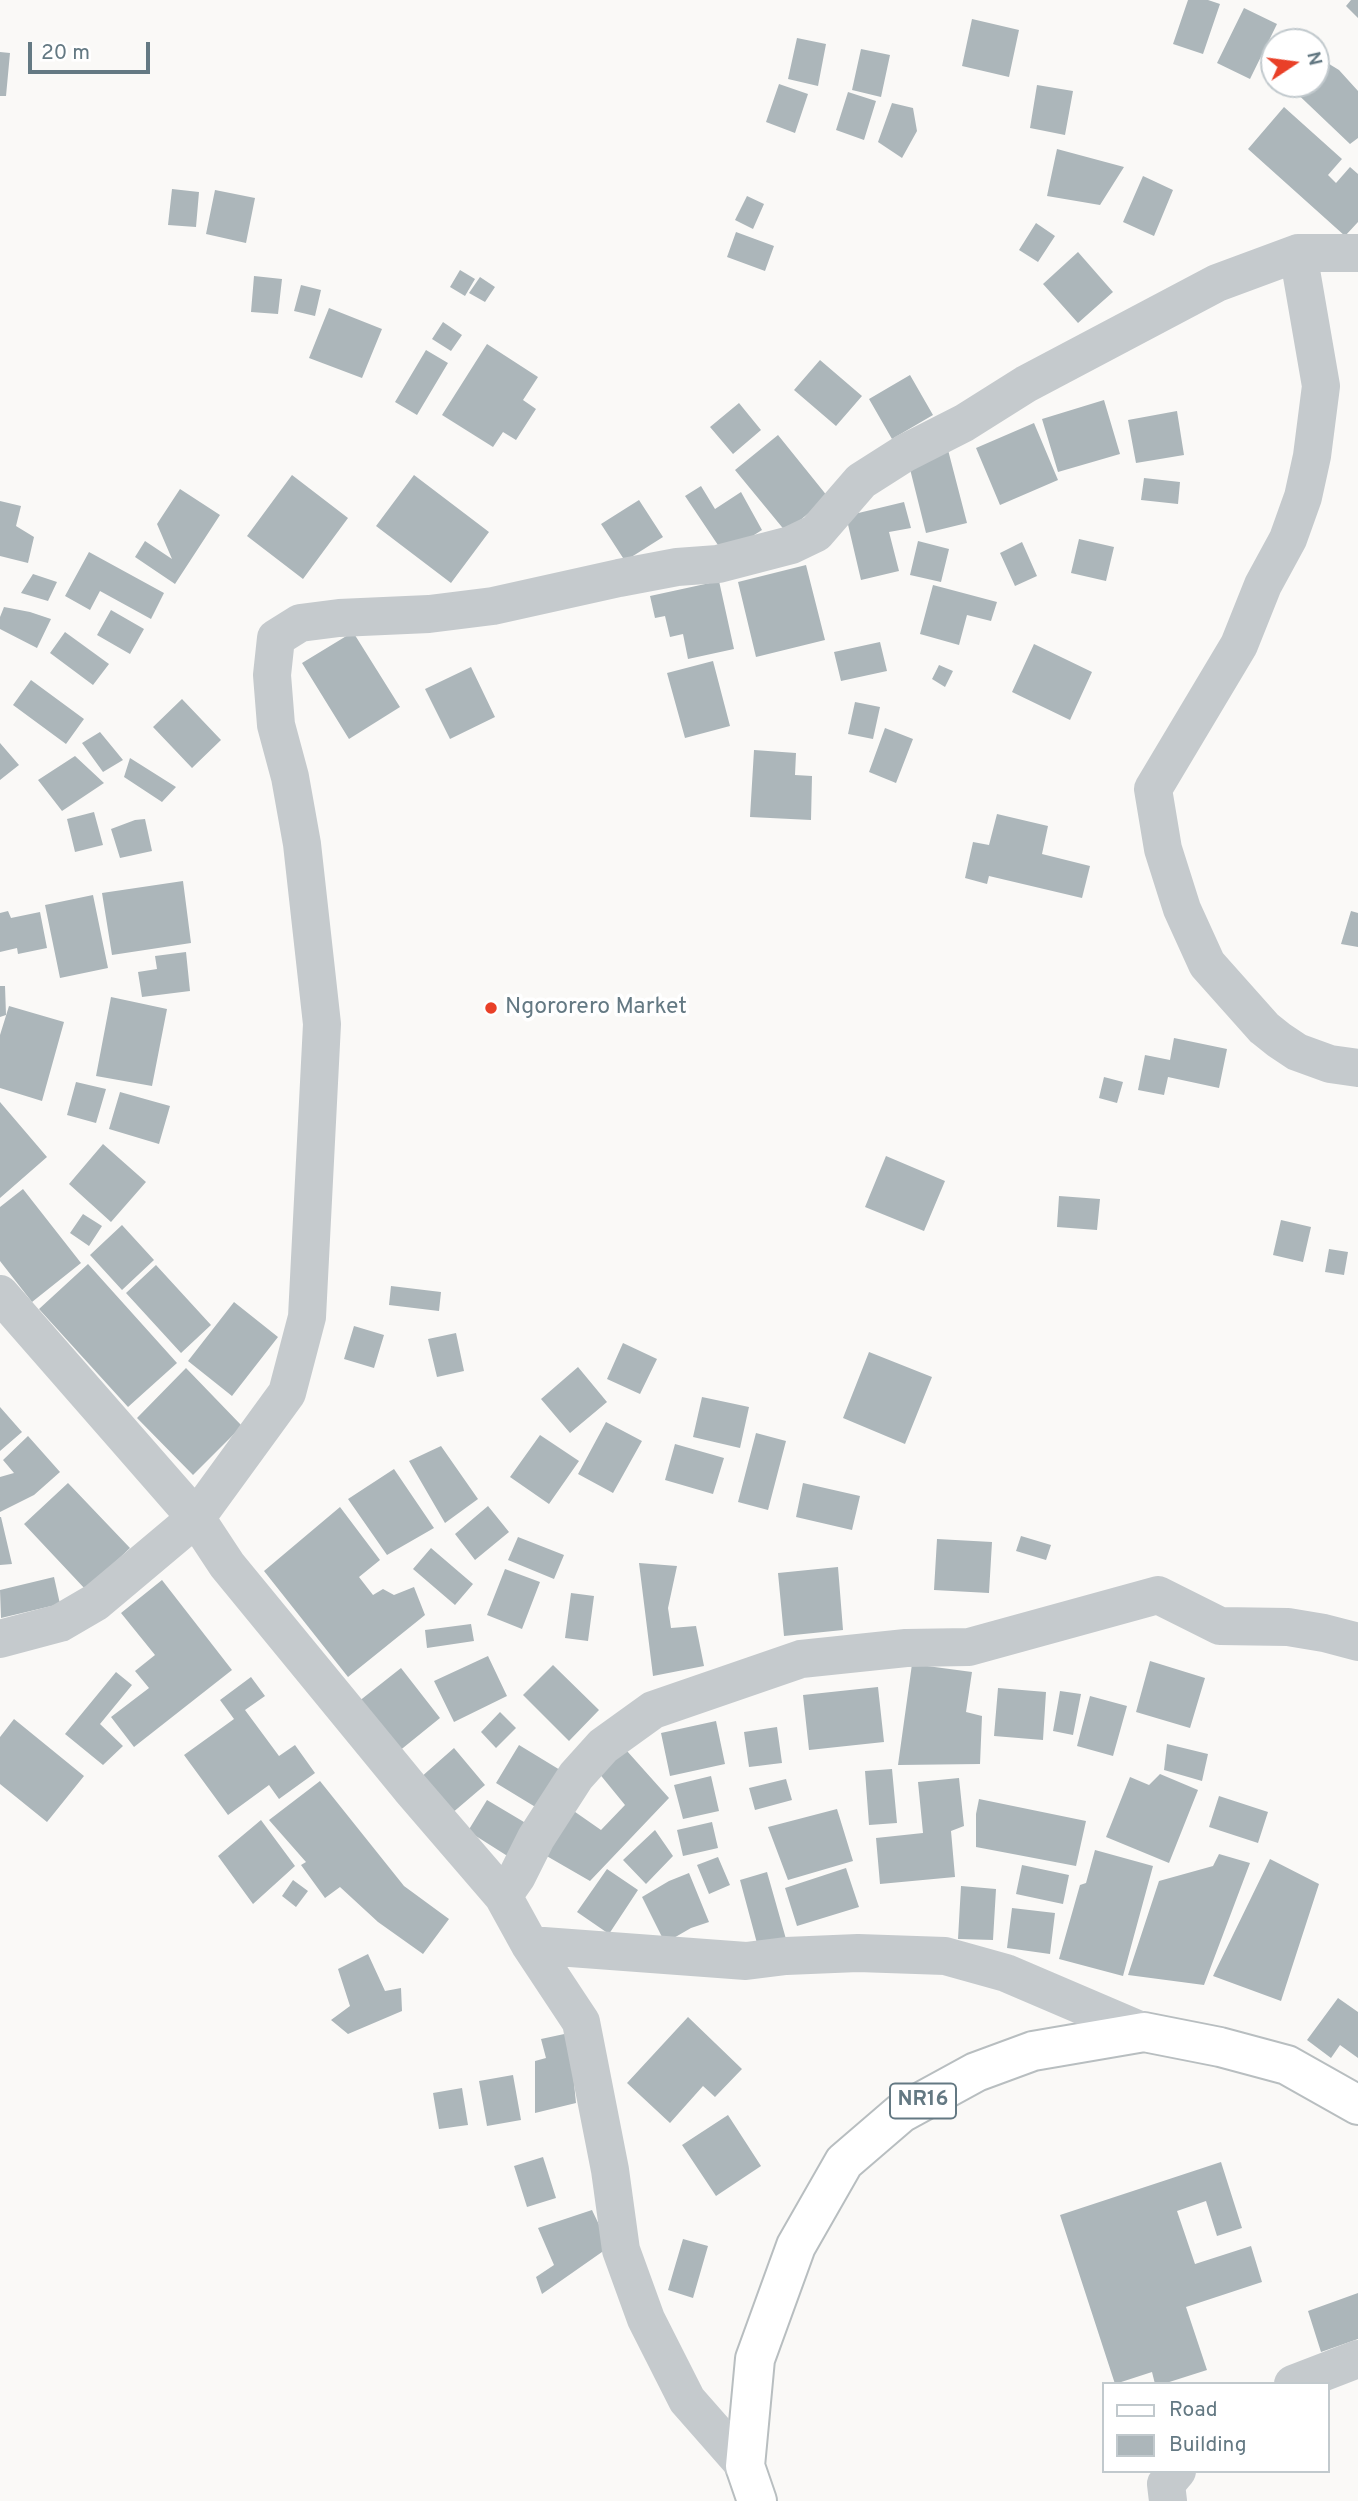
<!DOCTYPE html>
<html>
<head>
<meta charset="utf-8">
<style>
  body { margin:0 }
  #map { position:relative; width:1358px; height:2501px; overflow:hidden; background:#faf9f7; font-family:Overpass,sans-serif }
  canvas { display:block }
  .legend { position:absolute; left:1102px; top:2382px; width:228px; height:91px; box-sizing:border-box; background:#fff; border:2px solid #c1c9cd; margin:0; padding:9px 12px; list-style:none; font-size:21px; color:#647983 }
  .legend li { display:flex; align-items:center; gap:14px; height:35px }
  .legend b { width:35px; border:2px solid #c1c9cd }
  .north { position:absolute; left:1260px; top:28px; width:70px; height:70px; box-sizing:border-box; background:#fff; border:2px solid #c1c9cd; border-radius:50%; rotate:77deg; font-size:19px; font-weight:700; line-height:28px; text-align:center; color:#647983 }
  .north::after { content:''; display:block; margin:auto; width:24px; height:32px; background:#e94028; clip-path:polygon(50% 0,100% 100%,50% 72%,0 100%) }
  .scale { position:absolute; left:28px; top:42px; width:122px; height:32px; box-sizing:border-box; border:4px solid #647983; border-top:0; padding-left:9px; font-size:21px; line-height:24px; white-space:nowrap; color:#647983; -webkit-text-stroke:5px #fff; paint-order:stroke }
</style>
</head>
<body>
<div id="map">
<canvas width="1358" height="2501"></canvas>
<ul class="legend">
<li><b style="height:9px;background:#fff"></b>Road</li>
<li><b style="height:19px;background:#acb6ba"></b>Building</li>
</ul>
<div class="north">N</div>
<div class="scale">20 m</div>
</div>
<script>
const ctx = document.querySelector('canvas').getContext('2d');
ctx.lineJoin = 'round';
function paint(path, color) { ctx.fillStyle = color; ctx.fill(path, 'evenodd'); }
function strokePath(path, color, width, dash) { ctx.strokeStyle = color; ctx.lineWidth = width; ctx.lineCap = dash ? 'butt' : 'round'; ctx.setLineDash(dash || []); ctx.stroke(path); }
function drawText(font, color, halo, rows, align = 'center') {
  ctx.font = font + ' Overpass,sans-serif'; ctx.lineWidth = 7; ctx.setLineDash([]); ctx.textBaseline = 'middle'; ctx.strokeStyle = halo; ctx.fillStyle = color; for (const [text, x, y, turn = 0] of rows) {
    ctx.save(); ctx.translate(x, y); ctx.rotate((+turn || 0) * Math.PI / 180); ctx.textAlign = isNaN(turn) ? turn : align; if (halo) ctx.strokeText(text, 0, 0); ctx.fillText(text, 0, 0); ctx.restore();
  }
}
paint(new Path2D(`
  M 1188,0 L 1208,0 L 1220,4 L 1203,54 L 1173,44 Z
  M 1351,0 L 1358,0 L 1358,18 L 1346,6 Z
  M 1244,8 L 1277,24 L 1250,79 L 1217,63 Z
  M 972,19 L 1019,30 L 1009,77 L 962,66 Z
  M 797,38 L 826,44 L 818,86 L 788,79 Z
  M 861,49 L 890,55 L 881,97 L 852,90 Z
  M 0,52 L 10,53 L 6,96 L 0,96 Z
  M 1316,56 L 1339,70 L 1358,91 L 1358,138 L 1350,144 L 1287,84 L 1316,84 Z
  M 779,84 L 808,94 L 795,133 L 766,122 Z
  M 1037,85 L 1073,91 L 1065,135 L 1030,128 Z
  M 848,92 L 876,101 L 864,140 L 836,130 Z
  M 892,103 L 913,108 L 917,131 L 902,158 L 878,142 Z
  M 1284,107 L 1342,159 L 1328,175 L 1336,183 L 1350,167 L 1358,174 L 1358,222 L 1345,236 L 1248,149 Z
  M 1057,149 L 1124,167 L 1100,205 L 1047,196 Z
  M 1143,176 L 1173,190 L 1154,236 L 1123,222 Z
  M 172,189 L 199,192 L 196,227 L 168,225 Z
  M 215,190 L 255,198 L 246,243 L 206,234 Z
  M 747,196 L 764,204 L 753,229 L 735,220 Z
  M 1036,223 L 1055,236 L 1038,262 L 1019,250 Z
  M 736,232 L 774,246 L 765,271 L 727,257 Z
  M 1078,252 L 1113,292 L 1078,323 L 1043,284 Z
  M 460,270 L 475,279 L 465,296 L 450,287 Z
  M 254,276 L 282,279 L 278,314 L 251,312 Z
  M 480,277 L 495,287 L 485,302 L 469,293 Z
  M 301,285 L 321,290 L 315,316 L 294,311 Z
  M 329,308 L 382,329 L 362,378 L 309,358 Z
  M 443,322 L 462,335 L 451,351 L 432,339 Z
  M 487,344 L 538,377 L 523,400 L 536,409 L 516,440 L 503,432 L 493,447 L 442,415 Z
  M 426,350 L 448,363 L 417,415 L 395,402 Z
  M 820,360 L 862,396 L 836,426 L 794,390 Z
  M 910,375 L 933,415 L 892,439 L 869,399 Z
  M 1104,400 L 1120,454 L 1058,472 L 1042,419 Z
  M 739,403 L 761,430 L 733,454 L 710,427 Z
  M 1177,411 L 1184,455 L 1136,463 L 1128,420 Z
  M 1034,423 L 1058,480 L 1000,505 L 976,448 Z
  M 778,435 L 828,497 L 786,532 L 735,470 Z
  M 947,446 L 967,523 L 926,533 L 907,457 Z
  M 292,475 L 348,518 L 303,579 L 247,536 Z
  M 414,475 L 489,532 L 451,583 L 376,526 Z
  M 1144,478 L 1180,482 L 1178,504 L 1141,500 Z
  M 701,486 L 715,509 L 741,492 L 762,530 L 724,554 L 685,496 Z
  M 180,489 L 220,515 L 175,584 L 135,557 L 145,541 L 172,559 L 157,524 Z
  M 639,500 L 663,537 L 625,561 L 601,524 Z
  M 0,501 L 21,506 L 16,526 L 34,537 L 28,563 L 0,556 Z
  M 904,502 L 911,528 L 889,532 L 899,571 L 861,580 L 846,516 Z
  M 1079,539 L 1114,547 L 1106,581 L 1071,573 Z
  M 918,541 L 949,549 L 941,582 L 910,575 Z
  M 1022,542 L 1037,576 L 1015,586 L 1000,553 Z
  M 89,552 L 164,593 L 151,619 L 100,591 L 90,610 L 65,596 Z
  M 806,565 L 825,640 L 756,657 L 738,582 Z
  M 33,574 L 57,582 L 48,601 L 21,593 Z
  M 719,581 L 734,649 L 688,659 L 683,634 L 670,637 L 665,616 L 655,618 L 650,596 Z
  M 933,585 L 997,602 L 991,621 L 967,615 L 959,645 L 920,634 Z
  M 4,607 L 30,612 L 51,619 L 37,648 L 0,629 L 0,617 Z
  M 111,610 L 144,629 L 130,654 L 97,635 Z
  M 65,632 L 109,664 L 93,685 L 50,653 Z
  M 353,632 L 400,707 L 349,739 L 302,663 Z
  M 880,642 L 887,671 L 841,681 L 834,652 Z
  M 1034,644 L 1092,672 L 1070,720 L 1012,692 Z
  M 713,661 L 730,726 L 685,738 L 667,673 Z
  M 939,665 L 953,671 L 945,687 L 932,679 Z
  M 471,667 L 495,717 L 450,739 L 425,689 Z
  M 31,680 L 84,719 L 66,744 L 13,705 Z
  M 182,699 L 221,740 L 192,768 L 153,727 Z
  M 855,702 L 880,707 L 873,739 L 848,734 Z
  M 885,728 L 913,739 L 896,783 L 869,772 Z
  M 100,732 L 123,760 L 103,772 L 82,743 Z
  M 0,743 L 19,765 L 0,780 Z
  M 754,750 L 796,753 L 795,775 L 812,776 L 811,820 L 750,817 Z
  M 75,756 L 104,783 L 62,811 L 38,780 Z
  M 130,758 L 176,787 L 162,802 L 124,777 Z
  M 94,812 L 103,845 L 75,852 L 67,819 Z
  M 997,814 L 1048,826 L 1042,854 L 1090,866 L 1082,898 L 989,876 L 987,884 L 965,878 L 973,842 L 989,845 Z
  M 145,819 L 152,851 L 120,858 L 111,829 L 135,820 Z
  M 183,881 L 191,943 L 112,955 L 102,893 Z
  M 93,895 L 108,968 L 60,978 L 45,905 Z
  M 8,911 L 11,918 L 40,912 L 47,948 L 18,954 L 17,948 L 0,952 L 0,913 Z
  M 1351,911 L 1358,913 L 1358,947 L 1341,944 Z
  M 186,952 L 190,991 L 142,997 L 138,972 L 157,969 L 155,956 Z
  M 0,986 L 5,986 L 6,1015 L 0,1017 Z
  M 111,997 L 167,1009 L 152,1086 L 96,1076 Z
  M 9,1006 L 64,1022 L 42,1101 L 0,1088 L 0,1035 Z
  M 1174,1038 L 1227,1049 L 1219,1088 L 1168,1077 L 1164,1095 L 1138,1090 L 1145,1055 L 1170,1060 Z
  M 1104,1077 L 1123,1082 L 1117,1103 L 1099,1098 Z
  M 76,1082 L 106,1089 L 96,1123 L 67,1115 Z
  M 120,1092 L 170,1106 L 159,1144 L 109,1129 Z
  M 0,1102 L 47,1157 L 0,1198 Z
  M 103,1144 L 146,1182 L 111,1222 L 69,1184 Z
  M 886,1156 L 945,1181 L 924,1231 L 865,1207 Z
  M 23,1189 L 81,1263 L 32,1302 L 0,1261 L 0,1207 Z
  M 1059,1196 L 1100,1199 L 1097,1230 L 1057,1227 Z
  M 83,1214 L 102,1226 L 89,1246 L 70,1233 Z
  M 1281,1220 L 1311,1227 L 1303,1262 L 1273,1255 Z
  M 122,1225 L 154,1260 L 122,1290 L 90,1255 Z
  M 1329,1249 L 1348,1252 L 1344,1275 L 1325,1272 Z
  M 88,1264 L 177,1363 L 128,1407 L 39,1309 Z
  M 156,1265 L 211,1325 L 181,1353 L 126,1293 Z
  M 391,1286 L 441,1292 L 439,1311 L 389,1305 Z
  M 234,1302 L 278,1337 L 232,1396 L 188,1361 Z
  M 354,1326 L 384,1335 L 374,1368 L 344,1359 Z
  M 456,1333 L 464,1371 L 437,1377 L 428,1339 Z
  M 623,1343 L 657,1359 L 640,1394 L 607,1379 Z
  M 869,1352 L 932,1377 L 905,1444 L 843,1418 Z
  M 578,1367 L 607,1402 L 570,1433 L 541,1399 Z
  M 186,1368 L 242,1426 L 193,1475 L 137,1418 Z
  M 702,1397 L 749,1407 L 740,1448 L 693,1437 Z
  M 0,1407 L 22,1432 L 0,1451 Z
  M 606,1422 L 642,1441 L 613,1493 L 578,1474 Z
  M 756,1433 L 786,1441 L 768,1510 L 738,1502 Z
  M 540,1435 L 579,1461 L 549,1504 L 510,1477 Z
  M 28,1436 L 60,1472 L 34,1495 L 0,1512 L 0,1477 L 14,1473 L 3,1460 Z
  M 675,1444 L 724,1458 L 713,1494 L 665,1480 Z
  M 441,1446 L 478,1499 L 445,1523 L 409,1461 Z
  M 394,1469 L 434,1528 L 387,1555 L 348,1499 Z
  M 68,1483 L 130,1548 L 86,1590 L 24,1524 Z
  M 803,1483 L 860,1496 L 852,1530 L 796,1517 Z
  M 488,1506 L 509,1532 L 475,1560 L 455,1534 Z
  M 340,1507 L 380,1560 L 359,1577 L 373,1595 L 383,1589 L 394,1595 L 414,1587 L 425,1615 L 348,1677 L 264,1571 Z
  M 0,1517 L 1,1517 L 12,1564 L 0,1565 Z
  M 1021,1536 L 1051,1545 L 1046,1560 L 1016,1551 Z
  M 518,1537 L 564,1555 L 554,1579 L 508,1560 Z
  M 937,1539 L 992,1542 L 989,1593 L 934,1590 Z
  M 431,1548 L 473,1584 L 455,1605 L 413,1569 Z
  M 639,1563 L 677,1566 L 668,1608 L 671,1628 L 696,1626 L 704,1666 L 653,1676 Z
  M 838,1567 L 843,1630 L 784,1636 L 778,1573 Z
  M 505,1569 L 540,1582 L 522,1629 L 487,1615 Z
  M 54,1577 L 60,1604 L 1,1618 L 0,1590 Z
  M 162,1580 L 232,1670 L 134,1747 L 111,1717 L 149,1688 L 135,1671 L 155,1655 L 121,1613 Z
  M 571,1593 L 594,1596 L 588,1641 L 565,1638 Z
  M 471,1624 L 474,1641 L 427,1648 L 425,1630 Z
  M 488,1656 L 507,1696 L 454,1722 L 434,1681 Z
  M 1150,1661 L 1205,1678 L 1190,1728 L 1136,1712 Z
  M 912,1664 L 972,1672 L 966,1712 L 982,1716 L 980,1764 L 898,1765 Z
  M 553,1665 L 599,1710 L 569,1741 L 523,1695 Z
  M 401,1668 L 440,1718 L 398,1752 L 358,1702 Z
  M 116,1672 L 132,1685 L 100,1724 L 123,1746 L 103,1765 L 65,1734 Z
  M 251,1677 L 265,1696 L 245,1710 L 279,1756 L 295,1745 L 315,1773 L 279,1799 L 269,1785 L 228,1815 L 184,1755 L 234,1719 L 220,1700 Z
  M 878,1687 L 884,1742 L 809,1750 L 803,1695 Z
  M 998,1688 L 1046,1692 L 1043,1740 L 994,1736 Z
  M 1060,1691 L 1081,1694 L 1073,1735 L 1053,1731 Z
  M 1090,1696 L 1127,1706 L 1113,1756 L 1077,1746 Z
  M 500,1712 L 516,1728 L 496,1748 L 481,1732 Z
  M 14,1719 L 84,1776 L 47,1822 L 0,1784 L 0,1737 Z
  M 716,1721 L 725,1764 L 670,1776 L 661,1733 Z
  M 777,1727 L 782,1763 L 749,1767 L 744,1732 Z
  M 1167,1744 L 1208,1754 L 1202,1781 L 1164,1770 Z
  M 519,1745 L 565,1773 L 542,1811 L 496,1783 Z
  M 454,1748 L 485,1785 L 451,1814 L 420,1778 Z
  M 627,1751 L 669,1798 L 590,1881 L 538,1851 L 568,1807 L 601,1830 L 625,1805 L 598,1772 Z
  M 892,1769 L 897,1823 L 869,1825 L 865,1771 Z
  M 1160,1774 L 1198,1790 L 1169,1863 L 1106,1837 L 1130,1777 L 1149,1785 Z
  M 711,1776 L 719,1811 L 683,1819 L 674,1785 Z
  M 959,1778 L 964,1826 L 951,1831 L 955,1877 L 880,1884 L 876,1838 L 923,1833 L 918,1782 Z
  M 786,1779 L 792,1800 L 755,1810 L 749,1788 Z
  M 320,1781 L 404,1886 L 449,1919 L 423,1954 L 378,1922 L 340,1887 L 325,1898 L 301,1865 L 306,1862 L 269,1820 Z
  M 1219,1796 L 1268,1812 L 1258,1843 L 1209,1827 Z
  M 979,1799 L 1086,1821 L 1076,1866 L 976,1847 L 976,1814 Z
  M 487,1800 L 529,1825 L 509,1857 L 468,1831 Z
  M 837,1809 L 853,1861 L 788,1880 L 768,1827 Z
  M 261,1820 L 295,1866 L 253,1904 L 218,1856 Z
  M 712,1822 L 718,1848 L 683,1856 L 677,1830 Z
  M 655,1830 L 673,1856 L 646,1884 L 623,1860 Z
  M 1095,1850 L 1153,1866 L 1123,1976 L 1059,1959 L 1080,1885 L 1086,1883 Z
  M 1219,1854 L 1250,1863 L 1204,1985 L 1128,1975 L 1159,1881 L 1213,1866 Z
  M 718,1857 L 730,1885 L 709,1894 L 697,1865 Z
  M 1270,1859 L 1319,1884 L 1281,2001 L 1213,1976 Z
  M 1022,1865 L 1069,1875 L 1063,1904 L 1016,1894 Z
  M 846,1868 L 859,1907 L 797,1926 L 785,1888 Z
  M 607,1869 L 638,1890 L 609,1934 L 577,1912 Z
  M 767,1872 L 786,1939 L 758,1947 L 740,1880 Z
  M 689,1873 L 709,1922 L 691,1928 L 665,1943 L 642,1897 L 669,1881 Z
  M 293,1880 L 308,1891 L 296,1907 L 282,1896 Z
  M 961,1886 L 996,1889 L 993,1940 L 958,1939 Z
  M 1012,1908 L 1055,1913 L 1050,1954 L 1007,1948 Z
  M 368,1954 L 385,1991 L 401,1988 L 402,2011 L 348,2034 L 331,2020 L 350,2006 L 338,1969 Z
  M 1338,1998 L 1358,2012 L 1358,2058 L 1340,2045 L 1331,2058 L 1307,2040 Z
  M 688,2017 L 742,2069 L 715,2097 L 703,2086 L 670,2123 L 627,2083 Z
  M 569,2033 L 576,2103 L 535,2113 L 535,2061 L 546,2058 L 541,2039 Z
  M 513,2075 L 521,2120 L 487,2126 L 479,2081 Z
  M 462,2088 L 468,2125 L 439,2129 L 433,2093 Z
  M 728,2115 L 761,2166 L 716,2196 L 682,2145 Z
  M 543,2157 L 556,2198 L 527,2207 L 514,2166 Z
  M 1221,2162 L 1242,2228 L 1217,2236 L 1206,2201 L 1177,2211 L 1195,2264 L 1251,2246 L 1262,2282 L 1186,2307 L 1207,2370 L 1163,2384 L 1155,2384 L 1152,2372 L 1115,2384 L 1060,2215 Z
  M 592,2210 L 612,2252 L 602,2252 L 542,2294 L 536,2277 L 554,2265 L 538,2228 Z
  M 683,2239 L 708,2246 L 693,2298 L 668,2290 Z
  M 1358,2293 L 1358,2339 L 1321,2352 L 1308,2311 Z`), '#acb6ba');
const major = new Path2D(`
  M 757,2501 L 745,2466 L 755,2359 L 796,2246 L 844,2162 L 901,2113 L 976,2072 L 1033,2051 L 1144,2032 L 1220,2047 L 1287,2065 L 1358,2105`);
strokePath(major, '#b8bec0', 42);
strokePath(new Path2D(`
  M 1298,253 L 1321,386 L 1312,456 L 1303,497 L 1288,539 L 1263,585 L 1239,645 L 1153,789 L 1163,849 L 1182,909 L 1207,964 L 1264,1028 L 1279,1040 L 1297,1052 L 1330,1064 L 1358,1068
  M 0,1294 L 196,1518 L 227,1565 L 410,1788 L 503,1896 L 530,1945 L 581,2022 L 610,2170 L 621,2250 L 646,2319 L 687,2400 L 745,2466
  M 0,1639 L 60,1623 L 96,1602 L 196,1518 L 287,1393 L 307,1317 L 322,1024 L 302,844 L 290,777 L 276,725 L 272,675 L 276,638 L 300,623 L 339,618 L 429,614 L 493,606 L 619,578 L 677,567 L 718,564 L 791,545 L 816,533 L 861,481 L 905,453 L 964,423 L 1026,384 L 1217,283 L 1298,253 L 1358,253
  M 503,1896 L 517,1876 L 536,1838 L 576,1776 L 603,1746 L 653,1710 L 801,1659 L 906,1648 L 969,1647 L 1158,1595 L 1220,1626 L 1288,1627 L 1324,1633 L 1358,1642
  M 530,1945 L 746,1961 L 786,1956 L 858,1953 L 945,1956 L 1006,1973 L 1144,2032
  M 1293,2384 L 1358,2359
  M 1168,2501 L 1166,2484 L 1177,2471`), '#c5cacd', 38);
strokePath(major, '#fff', 38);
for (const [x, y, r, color] of [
  [491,1008,7,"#e94028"]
]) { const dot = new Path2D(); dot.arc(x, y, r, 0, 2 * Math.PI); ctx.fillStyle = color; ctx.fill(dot); strokePath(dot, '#fff', 2.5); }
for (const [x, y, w] of [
  [923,2101,66]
]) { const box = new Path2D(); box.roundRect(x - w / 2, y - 17.5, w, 35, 5); ctx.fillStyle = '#fff'; ctx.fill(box); strokePath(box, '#647983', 2); }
drawText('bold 21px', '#647983', null, [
  ["NR16",923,2101]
]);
drawText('23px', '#647983', '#fff', [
  ["Ngororero Market",505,1008]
], 'left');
</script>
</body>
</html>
